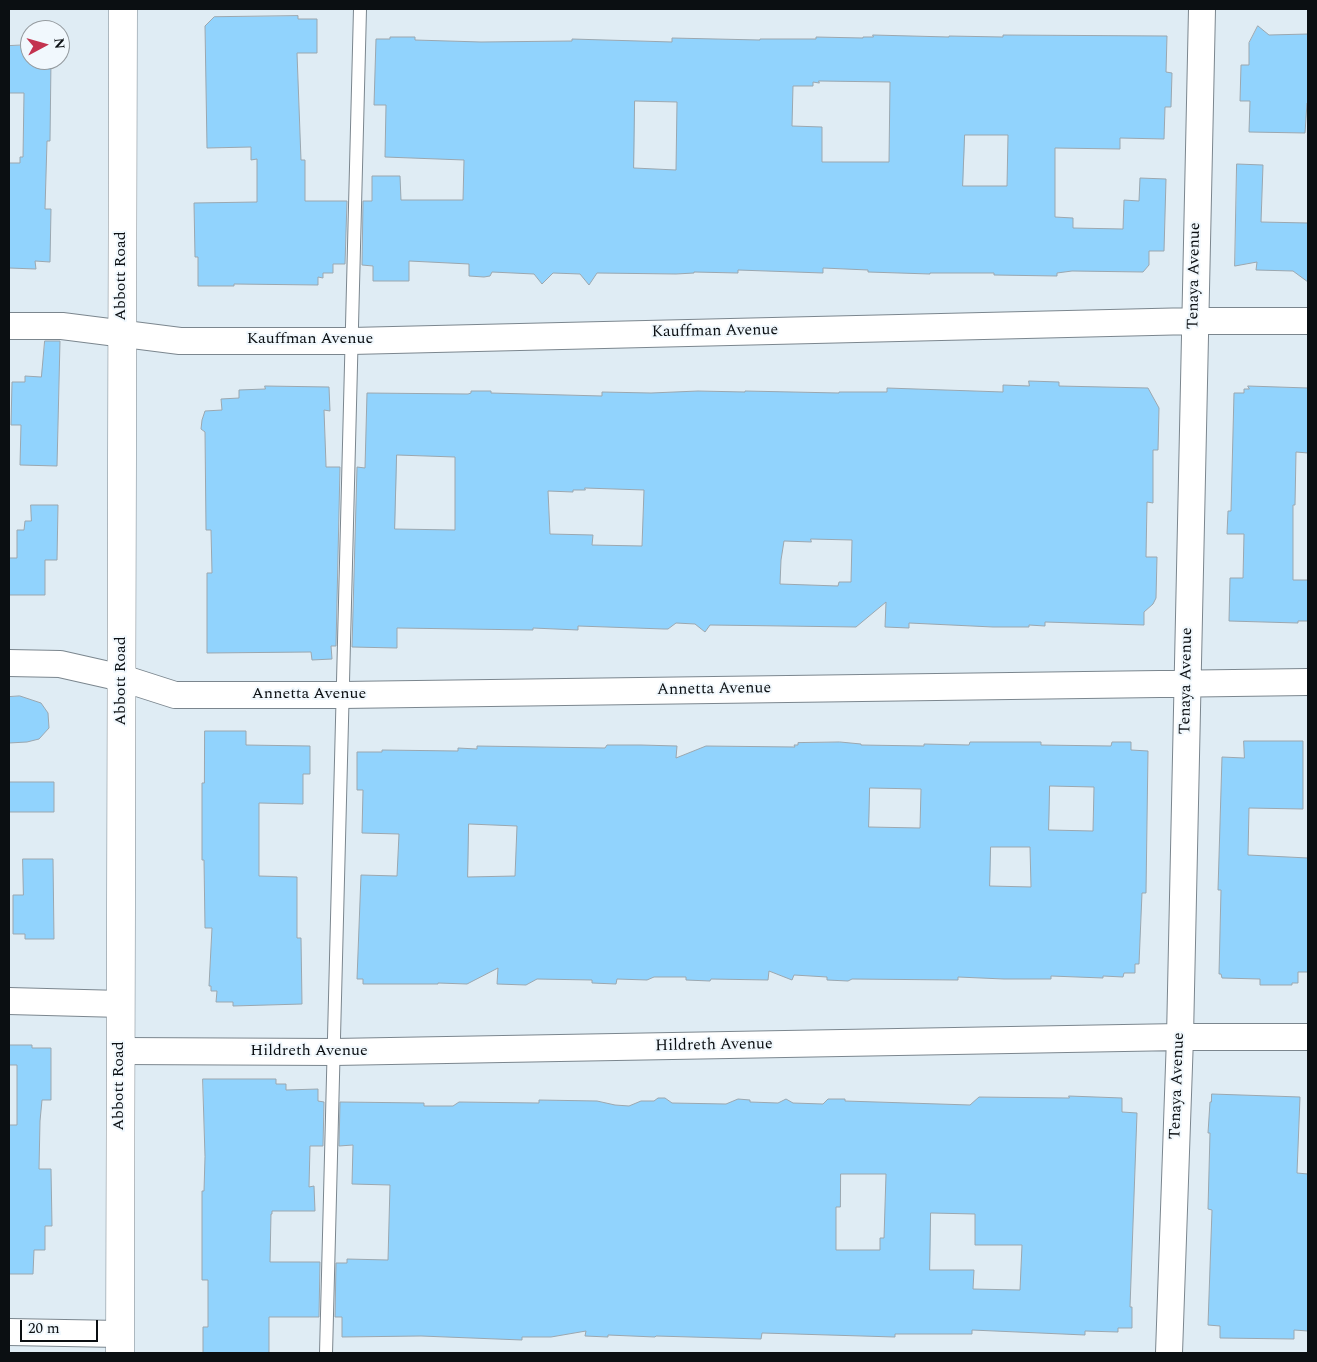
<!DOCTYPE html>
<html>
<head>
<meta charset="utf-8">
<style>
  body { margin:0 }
  #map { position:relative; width:1317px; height:1362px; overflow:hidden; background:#dfecf4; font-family:Spectral,serif }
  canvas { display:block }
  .frame { position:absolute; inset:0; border:10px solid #0b0f12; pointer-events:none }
  .north { position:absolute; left:20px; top:20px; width:50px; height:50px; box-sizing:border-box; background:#f1f8fd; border:1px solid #959b9f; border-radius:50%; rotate:84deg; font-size:14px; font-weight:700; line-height:20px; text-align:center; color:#0b0f12 }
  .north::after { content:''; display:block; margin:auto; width:18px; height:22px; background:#c3334f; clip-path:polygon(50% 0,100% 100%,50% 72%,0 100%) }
  .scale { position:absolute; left:20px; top:1320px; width:78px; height:22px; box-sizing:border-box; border:2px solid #0b0f12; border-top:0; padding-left:6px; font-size:15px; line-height:18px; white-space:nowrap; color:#0b0f12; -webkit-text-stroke:4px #f1f8fd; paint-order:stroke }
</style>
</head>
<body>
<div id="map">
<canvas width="1317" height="1362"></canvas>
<div class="frame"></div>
<div class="north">N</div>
<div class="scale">20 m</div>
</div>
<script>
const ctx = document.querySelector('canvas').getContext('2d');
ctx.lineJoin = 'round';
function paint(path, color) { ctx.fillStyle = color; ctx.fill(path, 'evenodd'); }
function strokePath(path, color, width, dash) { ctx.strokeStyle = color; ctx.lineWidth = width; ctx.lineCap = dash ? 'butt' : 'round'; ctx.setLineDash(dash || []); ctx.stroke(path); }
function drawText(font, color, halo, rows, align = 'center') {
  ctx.font = font + ' Spectral,serif'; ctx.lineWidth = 4; ctx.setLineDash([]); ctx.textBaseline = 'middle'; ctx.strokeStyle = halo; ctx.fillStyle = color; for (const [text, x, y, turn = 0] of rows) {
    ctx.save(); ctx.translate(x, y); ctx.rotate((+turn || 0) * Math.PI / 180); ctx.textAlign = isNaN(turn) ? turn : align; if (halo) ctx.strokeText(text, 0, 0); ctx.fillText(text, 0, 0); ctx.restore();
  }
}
const building = new Path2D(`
  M 298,16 L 298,19 L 317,19 L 317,53 L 297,53 L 301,160 L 305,160 L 305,201 L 347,201 L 345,264 L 333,264 L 333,273 L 323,273 L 323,278 L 318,277 L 318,285 L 234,284 L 234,286 L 198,286 L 198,257 L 195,257 L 194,203 L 257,202 L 257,159 L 251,160 L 251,147 L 207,148 L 205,26 L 214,17 Z
  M 1258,26 L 1269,35 L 1308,34 L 1308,103 L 1307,103 L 1305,133 L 1249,132 L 1250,101 L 1240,101 L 1241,65 L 1249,65 L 1249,43 Z
  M 873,35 L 949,37 L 949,36 L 1003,37 L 1003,35 L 1167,36 L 1166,72 L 1172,73 L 1171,107 L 1165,107 L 1164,139 L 1120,138 L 1120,149 L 1055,148 L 1055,217 L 1073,218 L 1073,228 L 1123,229 L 1124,200 L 1139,201 L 1140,178 L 1166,179 L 1164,251 L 1149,251 L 1149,265 L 1143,272 L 1072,271 L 1057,273 L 1057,276 L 994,275 L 994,273 L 930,273 L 930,274 L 868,272 L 868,270 L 823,268 L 823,273 L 738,270 L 738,273 L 694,272 L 694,273 L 676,274 L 597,273 L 589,285 L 580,274 L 553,273 L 542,284 L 534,274 L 492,272 L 490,276 L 484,277 L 469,276 L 469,264 L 409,261 L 409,281 L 373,281 L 373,266 L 362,265 L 363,201 L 372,201 L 372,176 L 400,176 L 401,200 L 463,200 L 464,160 L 385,157 L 386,105 L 374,105 L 376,39 L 390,39 L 390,37 L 415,37 L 415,40 L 481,42 L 572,41 L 572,39 L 672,42 L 672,38 L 760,40 L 760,39 L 816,39 L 816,37 L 863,38 L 863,37 L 873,37 ZM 819,81 L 890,82 L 889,162 L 822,162 L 822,127 L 792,126 L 793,86 L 813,86 L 813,82 L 819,83 ZM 635,101 L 677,102 L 676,170 L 634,168 ZM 965,135 L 1008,135 L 1007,186 L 963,186 Z
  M 30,45 L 30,60 L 51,60 L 50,141 L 47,141 L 45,209 L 51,209 L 50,262 L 35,261 L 36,269 L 9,268 L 9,163 L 20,163 L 20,157 L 23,157 L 24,93 L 9,93 L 9,46 Z
  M 1237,164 L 1263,165 L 1261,222 L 1308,223 L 1308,282 L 1293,271 L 1256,270 L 1257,262 L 1235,266 Z
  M 45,341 L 60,341 L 57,466 L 20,465 L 21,425 L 11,425 L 12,382 L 25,382 L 25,376 L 41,377 Z
  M 1029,381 L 1059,382 L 1059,386 L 1148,388 L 1159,408 L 1158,450 L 1153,450 L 1153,503 L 1147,502 L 1146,557 L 1157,557 L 1156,598 L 1153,604 L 1144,612 L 1144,625 L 1045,622 L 1045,626 L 1029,625 L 1029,627 L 993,627 L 909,623 L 909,628 L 885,627 L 886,602 L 856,627 L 710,625 L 705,632 L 695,624 L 676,623 L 668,629 L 664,629 L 578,626 L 578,630 L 533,628 L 533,630 L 397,628 L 397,648 L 352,647 L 357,467 L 365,468 L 367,393 L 468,394 L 471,393 L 471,391 L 491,391 L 491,393 L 602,396 L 602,392 L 651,393 L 698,391 L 745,392 L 745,391 L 839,393 L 839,392 L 887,392 L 887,388 L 1003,392 L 1003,385 L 1029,386 ZM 397,455 L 455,457 L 455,530 L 395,529 ZM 585,488 L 644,490 L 642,546 L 592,545 L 593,535 L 550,534 L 548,491 L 573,492 L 573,490 L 585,490 ZM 811,539 L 852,540 L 851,582 L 839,582 L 838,586 L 780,584 L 781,560 L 784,541 L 811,542 Z
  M 265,386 L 329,387 L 330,411 L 324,410 L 326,465 L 326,467 L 340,467 L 336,646 L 331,646 L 332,659 L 312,660 L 311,652 L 207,653 L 207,573 L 212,573 L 211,530 L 206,530 L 205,432 L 201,429 L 202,420 L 205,411 L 222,410 L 221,399 L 239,398 L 239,390 L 265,389 Z
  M 1248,386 L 1308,388 L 1308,453 L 1296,452 L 1295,505 L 1293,505 L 1293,580 L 1308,580 L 1308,621 L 1298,621 L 1298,623 L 1229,621 L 1230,578 L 1243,578 L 1244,534 L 1227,534 L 1228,511 L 1231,511 L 1234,393 L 1244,393 L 1244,389 L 1249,389 Z
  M 31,505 L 58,505 L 57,560 L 45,560 L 45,595 L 9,595 L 9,558 L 17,558 L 17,530 L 24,530 L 25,521 L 31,521 Z
  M 20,696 L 41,703 L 48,713 L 49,728 L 39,739 L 27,742 L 9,743 L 9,697 Z
  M 205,731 L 246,731 L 246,745 L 310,746 L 310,774 L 303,774 L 303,804 L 259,803 L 259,876 L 297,877 L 297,938 L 301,938 L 302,1004 L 233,1006 L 233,1002 L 216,1002 L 217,991 L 211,991 L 211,986 L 209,986 L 212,928 L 205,928 L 204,860 L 202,860 L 202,783 L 204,783 Z
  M 1244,741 L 1303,741 L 1303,809 L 1249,808 L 1248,855 L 1308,858 L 1308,972 L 1298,972 L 1298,983 L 1292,983 L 1292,985 L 1260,985 L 1260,979 L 1222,978 L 1221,974 L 1219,974 L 1221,890 L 1218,890 L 1222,757 L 1244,758 Z
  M 840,742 L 861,744 L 861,745 L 924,746 L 924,744 L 969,745 L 970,742 L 1041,742 L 1041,745 L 1111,746 L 1112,742 L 1131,742 L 1131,750 L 1148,751 L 1146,893 L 1142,893 L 1139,964 L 1135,964 L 1135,973 L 1124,973 L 1123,977 L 1103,976 L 1103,978 L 1051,976 L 1051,979 L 1004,979 L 958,977 L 958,980 L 852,979 L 848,981 L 827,980 L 827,977 L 794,975 L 792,980 L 769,971 L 768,980 L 711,979 L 710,981 L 686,980 L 686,977 L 654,977 L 647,980 L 617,979 L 616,984 L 592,983 L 592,980 L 537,979 L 526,985 L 497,984 L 498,968 L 467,984 L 438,983 L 438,984 L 363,984 L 363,979 L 357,979 L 361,875 L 397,876 L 399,834 L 362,833 L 363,790 L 357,790 L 357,752 L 382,752 L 382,750 L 458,751 L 458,748 L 477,749 L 477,746 L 605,748 L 607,745 L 641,745 L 677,746 L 676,758 L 706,746 L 795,747 L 794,745 L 798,745 L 798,743 ZM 1050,786 L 1094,787 L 1093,831 L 1049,830 ZM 870,788 L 921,789 L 920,828 L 869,827 ZM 469,824 L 517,826 L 515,876 L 468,877 ZM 991,847 L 1030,847 L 1031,887 L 990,886 Z
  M 9,782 L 54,782 L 54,812 L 9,812 Z
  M 23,859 L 53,859 L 54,939 L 25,939 L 25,934 L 13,934 L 13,895 L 23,895 Z
  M 9,1045 L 32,1045 L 32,1048 L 51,1048 L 51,1100 L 42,1100 L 40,1121 L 39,1169 L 51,1169 L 52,1226 L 45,1226 L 45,1250 L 34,1250 L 33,1274 L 9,1274 L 9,1125 L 17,1125 L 17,1065 L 9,1065 Z
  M 203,1079 L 276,1079 L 276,1084 L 286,1084 L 286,1090 L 318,1089 L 318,1101 L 324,1102 L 323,1146 L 310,1146 L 309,1187 L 314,1186 L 315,1211 L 272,1211 L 272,1214 L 271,1214 L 270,1262 L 320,1262 L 319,1317 L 269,1317 L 269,1353 L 203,1353 L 203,1327 L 208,1327 L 208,1280 L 202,1280 L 202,1191 L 204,1191 L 205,1157 Z
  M 1212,1094 L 1300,1097 L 1297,1173 L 1308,1174 L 1308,1331 L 1294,1330 L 1294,1339 L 1220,1338 L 1220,1326 L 1208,1325 L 1212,1210 L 1208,1209 L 1210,1133 L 1208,1133 L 1210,1102 L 1211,1102 Z
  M 1069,1096 L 1122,1098 L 1122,1112 L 1137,1113 L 1130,1307 L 1132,1307 L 1132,1328 L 1118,1328 L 1118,1332 L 1085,1331 L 1085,1335 L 972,1330 L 972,1334 L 895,1334 L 895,1337 L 762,1333 L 761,1339 L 656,1336 L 655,1337 L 608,1335 L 608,1337 L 585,1336 L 586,1331 L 551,1337 L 522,1337 L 522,1340 L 421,1336 L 342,1337 L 342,1317 L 335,1317 L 336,1263 L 347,1263 L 347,1259 L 388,1260 L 390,1185 L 352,1184 L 353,1145 L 339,1146 L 340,1102 L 424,1103 L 424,1106 L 453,1106 L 459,1102 L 539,1103 L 539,1100 L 597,1101 L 615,1105 L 629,1106 L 641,1101 L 654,1101 L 658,1098 L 665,1098 L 672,1103 L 726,1104 L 738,1099 L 750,1100 L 750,1102 L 778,1103 L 786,1099 L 793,1103 L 823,1104 L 828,1099 L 845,1099 L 845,1101 L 970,1105 L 979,1097 L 1069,1098 ZM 841,1174 L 886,1174 L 884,1238 L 880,1238 L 880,1250 L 836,1250 L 836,1207 L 840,1207 ZM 931,1213 L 975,1214 L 975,1245 L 1022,1245 L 1020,1290 L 973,1289 L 974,1270 L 930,1270 Z`);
paint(building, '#91d3fd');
strokePath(building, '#9ba7af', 1);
const service = new Path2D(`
  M 326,1353 L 360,9`);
const minor = new Path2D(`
  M 9,326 L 62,326 L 180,341 L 351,341 L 1194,321 L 1308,321
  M 9,663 L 60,664 L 122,678 L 175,695 L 342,695 L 1308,682
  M 9,1001 L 121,1004
  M 121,1051 L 334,1052 L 1180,1037 L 1308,1037
  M 9,1332 L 120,1334
  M 1169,1353 L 1180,1037 L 1202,9`);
const tertiary = new Path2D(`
  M 120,1353 L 123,9`);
strokePath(service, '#7b868e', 14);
strokePath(minor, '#7b868e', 28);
strokePath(tertiary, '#7b868e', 29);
strokePath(service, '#fff', 12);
strokePath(minor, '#fff', 26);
strokePath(tertiary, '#fff', 28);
drawText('16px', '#0b0f12', '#f1f8fd', [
  ["Abbott Road",122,276,-90],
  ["Tenaya Avenue",1195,276,-89],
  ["Kauffman Avenue",715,332,-1],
  ["Kauffman Avenue",310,340],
  ["Abbott Road",122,681,-90],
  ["Tenaya Avenue",1187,681,-89],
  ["Annetta Avenue",714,690,-1],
  ["Annetta Avenue",309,695],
  ["Hildreth Avenue",714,1046,-1],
  ["Hildreth Avenue",309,1052],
  ["Abbott Road",120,1086,-90],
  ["Tenaya Avenue",1178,1086,-88]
]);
</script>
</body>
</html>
